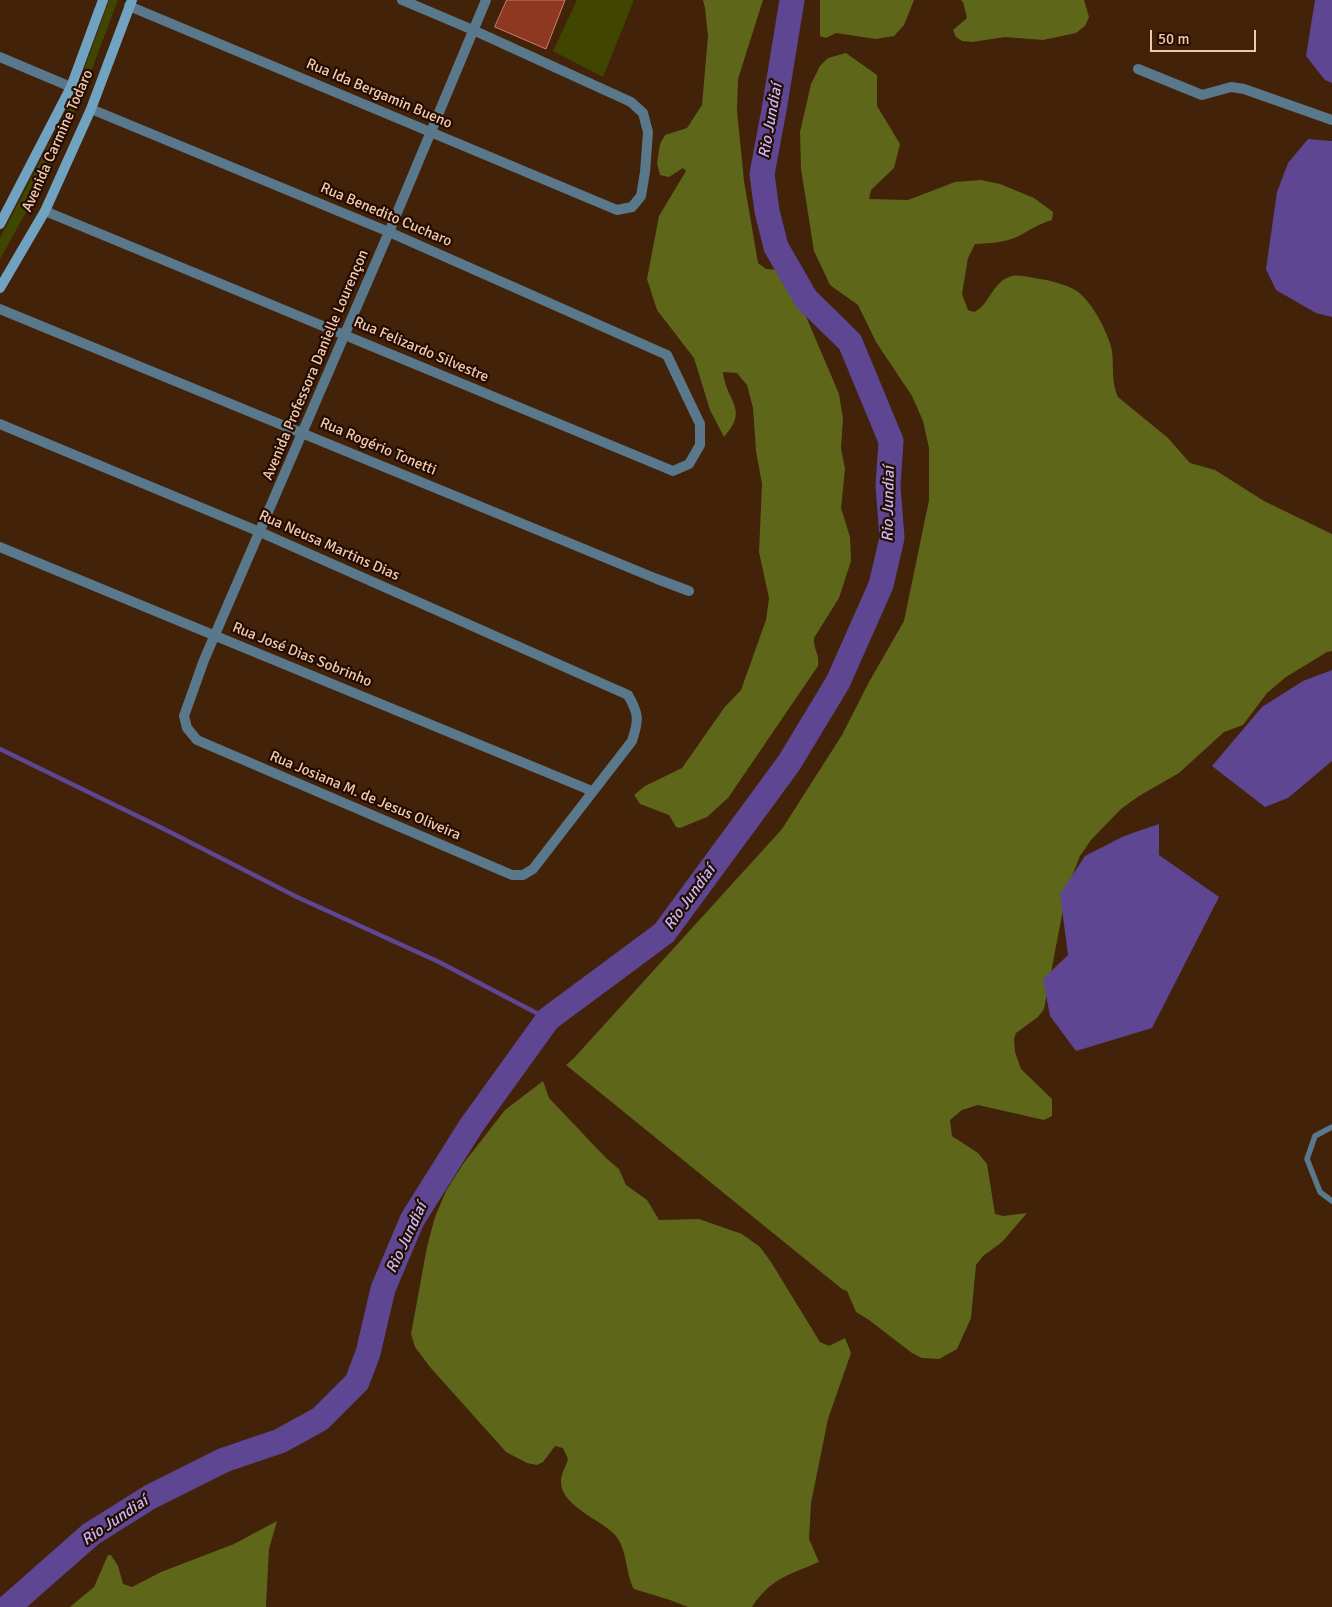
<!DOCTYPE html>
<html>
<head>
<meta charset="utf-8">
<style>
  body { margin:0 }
  #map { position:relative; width:1332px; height:1607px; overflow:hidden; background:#422208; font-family:Signika,sans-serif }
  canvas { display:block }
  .scale { position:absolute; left:1150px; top:30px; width:106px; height:22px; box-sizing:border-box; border:2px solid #eecab3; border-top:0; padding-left:6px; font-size:15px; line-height:18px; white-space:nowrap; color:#eecab3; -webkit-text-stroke:4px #240c00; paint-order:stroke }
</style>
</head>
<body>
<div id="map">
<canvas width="1332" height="1607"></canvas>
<div class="scale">50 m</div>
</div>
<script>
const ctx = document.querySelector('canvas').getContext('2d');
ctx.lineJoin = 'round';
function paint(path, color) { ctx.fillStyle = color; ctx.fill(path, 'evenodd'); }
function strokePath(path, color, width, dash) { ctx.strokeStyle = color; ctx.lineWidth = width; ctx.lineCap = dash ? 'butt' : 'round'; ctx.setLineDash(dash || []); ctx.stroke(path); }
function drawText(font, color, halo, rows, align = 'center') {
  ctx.font = font + ' Signika,sans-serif'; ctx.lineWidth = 4.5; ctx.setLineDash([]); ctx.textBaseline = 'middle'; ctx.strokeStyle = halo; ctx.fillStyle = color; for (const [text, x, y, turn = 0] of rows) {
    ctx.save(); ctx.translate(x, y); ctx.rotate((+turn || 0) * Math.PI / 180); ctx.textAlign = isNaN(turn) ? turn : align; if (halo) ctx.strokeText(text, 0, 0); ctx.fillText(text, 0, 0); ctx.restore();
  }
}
paint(new Path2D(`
  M 109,0 L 118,0 L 81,98 L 45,178 L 0,259 L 0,238 L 75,95 Z
  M 577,0 L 634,0 L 603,77 L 553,51 Z`), '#404600');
paint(new Path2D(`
  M 703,0 L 763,0 L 738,79 L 737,111 L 744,181 L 758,263 L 766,269 L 781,270 L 791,281 L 839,394 L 843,418 L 841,448 L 845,469 L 841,508 L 850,537 L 851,561 L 839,598 L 814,638 C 813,650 820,653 818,666 L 728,798 L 707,817 L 680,828 L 676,827 L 669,815 L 640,804 L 634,795 L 645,786 L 682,768 L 724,708 L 741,690 L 766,620 L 769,598 L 759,552 L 762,484 L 756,451 L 753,408 L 747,385 L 737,373 L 723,372 C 726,402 750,408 724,437 L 710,410 L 694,358 L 657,310 L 647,279 L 659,216 L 686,171 L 683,168 L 669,177 L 660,175 L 657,163 L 660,144 L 665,135 L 687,128 L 702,105 L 708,36 L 705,8 Z
  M 820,0 L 914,0 L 904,25 L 894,36 L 876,39 L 836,33 L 826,38 L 820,36 Z
  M 961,0 L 1084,0 L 1089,17 L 1085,26 L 1076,33 L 1043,40 L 1005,37 L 972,42 L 962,41 L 956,37 L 953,30 L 967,18 L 963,2 Z
  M 846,53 L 877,75 L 877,106 L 900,144 L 894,168 L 871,190 L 869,199 L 908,200 L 955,182 L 981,180 L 1000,184 L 1034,198 L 1053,212 L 1052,220 C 1036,225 1032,229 1019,236 C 1005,243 990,243 975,244 L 968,258 L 962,294 L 968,310 L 974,312 C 990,305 992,281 1012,276 C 1019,274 1038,279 1046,280 C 1055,282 1067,285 1075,290 C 1091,299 1109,334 1112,351 C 1114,367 1111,382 1118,397 L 1168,438 L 1190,463 L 1215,470 L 1264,501 L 1332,534 L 1332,651 L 1327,652 L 1286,677 L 1267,693 L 1243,725 L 1224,732 L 1179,773 L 1139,796 L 1121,809 L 1091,840 L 1080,856 L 1067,889 L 1044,1009 L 1038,1017 L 1016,1033 L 1014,1039 L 1015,1052 L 1021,1069 L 1052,1099 L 1052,1116 L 1044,1120 L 978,1105 L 962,1110 L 950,1120 L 952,1136 L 978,1153 L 987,1164 L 995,1214 L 1003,1216 L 1027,1213 L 1002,1242 L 983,1256 L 976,1265 L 971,1318 L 957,1349 L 939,1359 L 922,1358 L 912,1353 L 869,1320 L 856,1312 L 847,1291 L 842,1289 L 566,1065 L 574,1058 L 782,829 L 842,735 L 869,682 L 904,621 L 929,500 L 929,448 L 923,421 L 912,396 L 876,342 L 858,305 L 830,285 L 814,251 L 801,169 L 800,132 L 811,84 L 820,66 L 828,58 Z
  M 543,1081 L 549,1098 L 606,1158 L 619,1169 L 626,1185 L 647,1200 L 659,1220 L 699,1219 L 742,1234 L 760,1247 L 771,1262 L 820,1342 L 829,1346 L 845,1338 L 851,1353 L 828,1419 L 811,1503 L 809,1539 L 819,1562 C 789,1575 771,1578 752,1607 L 688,1607 L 670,1600 L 634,1589 C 625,1573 628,1550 615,1535 C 602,1520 560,1506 561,1481 C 561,1474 566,1466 568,1459 L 563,1448 L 555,1446 L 543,1462 L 537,1465 L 527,1463 L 506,1452 L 430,1367 L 415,1347 L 411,1334 L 427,1247 L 435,1217 L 446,1191 L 463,1164 L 505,1110 Z
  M 277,1521 L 269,1549 L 266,1607 L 70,1607 L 94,1587 L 108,1555 L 111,1555 L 118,1566 L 123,1584 L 132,1587 L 161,1572 L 234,1544 Z`), '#5e6619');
paint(new Path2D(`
  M 1315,0 L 1332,0 L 1332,83 L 1325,80 L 1306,56 Z
  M 1308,139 L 1332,141 L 1332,317 L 1316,313 L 1276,290 L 1266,269 L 1277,192 L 1288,163 Z
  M 1332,670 L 1332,761 L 1288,798 L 1265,807 L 1212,766 L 1262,707 L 1303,681 Z
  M 1159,824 L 1159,855 L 1219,897 L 1152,1028 L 1076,1051 L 1050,1016 L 1043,979 L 1068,955 L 1060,894 L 1085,856 L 1124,836 Z`), '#5e4693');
strokePath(new Path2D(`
  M 0,749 L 164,829 L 297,897 L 439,962 L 548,1019`), '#5e4693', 4.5);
strokePath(new Path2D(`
  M 8,1607 L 91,1534 L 150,1497 L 224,1460 L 280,1441 L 320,1419 L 357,1382 L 368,1353 L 383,1289 L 412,1220 L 471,1126 L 548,1019 L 664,933 L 789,763 L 838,682 L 881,585 L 892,538 L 888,486 L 891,441 L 850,342 L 806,299 L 776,247 L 767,211 L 762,174 L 774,110 L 792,0`), '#5e4693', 25);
const building = new Path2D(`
  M 507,0 L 565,0 L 546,49 L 495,27 Z`);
paint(building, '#8e3721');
strokePath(building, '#cd7f6a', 1);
strokePath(new Path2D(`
  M 1332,1127 L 1315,1136 L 1307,1159 L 1320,1192 L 1332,1201`), '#59788b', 5.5);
strokePath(new Path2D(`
  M 129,6 L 617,210 L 632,207 L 641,196 L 645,172 L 648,132 L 643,113 L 631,102 L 473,30 L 402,0
  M 0,57 L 71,87
  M 1138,69 L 1202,95 L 1231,87 L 1244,89 L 1332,120
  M 45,211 L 673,471 L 689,464 L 700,445 L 700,424 L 667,355 L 389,232 L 91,109
  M 0,309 L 657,579 L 689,591
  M 0,424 L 260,532 L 628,695 C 639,714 639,720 632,741 L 533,869 L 523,875 L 512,875 L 197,740 L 187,728 L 184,716 L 204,660 L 389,232 L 486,0
  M 0,547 L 592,791`), '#59788b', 10);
strokePath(new Path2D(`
  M 0,224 L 71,87 L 103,0
  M 0,288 L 45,211 L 91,109 L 132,0`), '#70a3c1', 10);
drawText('15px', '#eecab3', '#240c00', [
  ["Rua Ida Bergamin Bueno",379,94,23],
  ["Avenida Carmine Todaro",58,141,-66],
  ["Rua Benedito Cucharo",386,215,23],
  ["Rua Felizardo Silvestre",421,350,23],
  ["Avenida Professora Danielle Lourençon",316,365,-67],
  ["Rua Rogério Tonetti",378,447,23],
  ["Rua Neusa Martins Dias",329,546,24],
  ["Rua José Dias Sobrinho",302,655,22],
  ["Rua Josiana M. de Jesus Oliveira",365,796,23]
]);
drawText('italic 16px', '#c5b6f7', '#240c00', [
  ["Rio Jundiaí",771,121,-80],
  ["Rio Jundiaí",889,504,-89],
  ["Rio Jundiaí",690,898,-54],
  ["Rio Jundiaí",407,1238,-65],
  ["Rio Jundiaí",115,1521,-34]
]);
</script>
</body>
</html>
